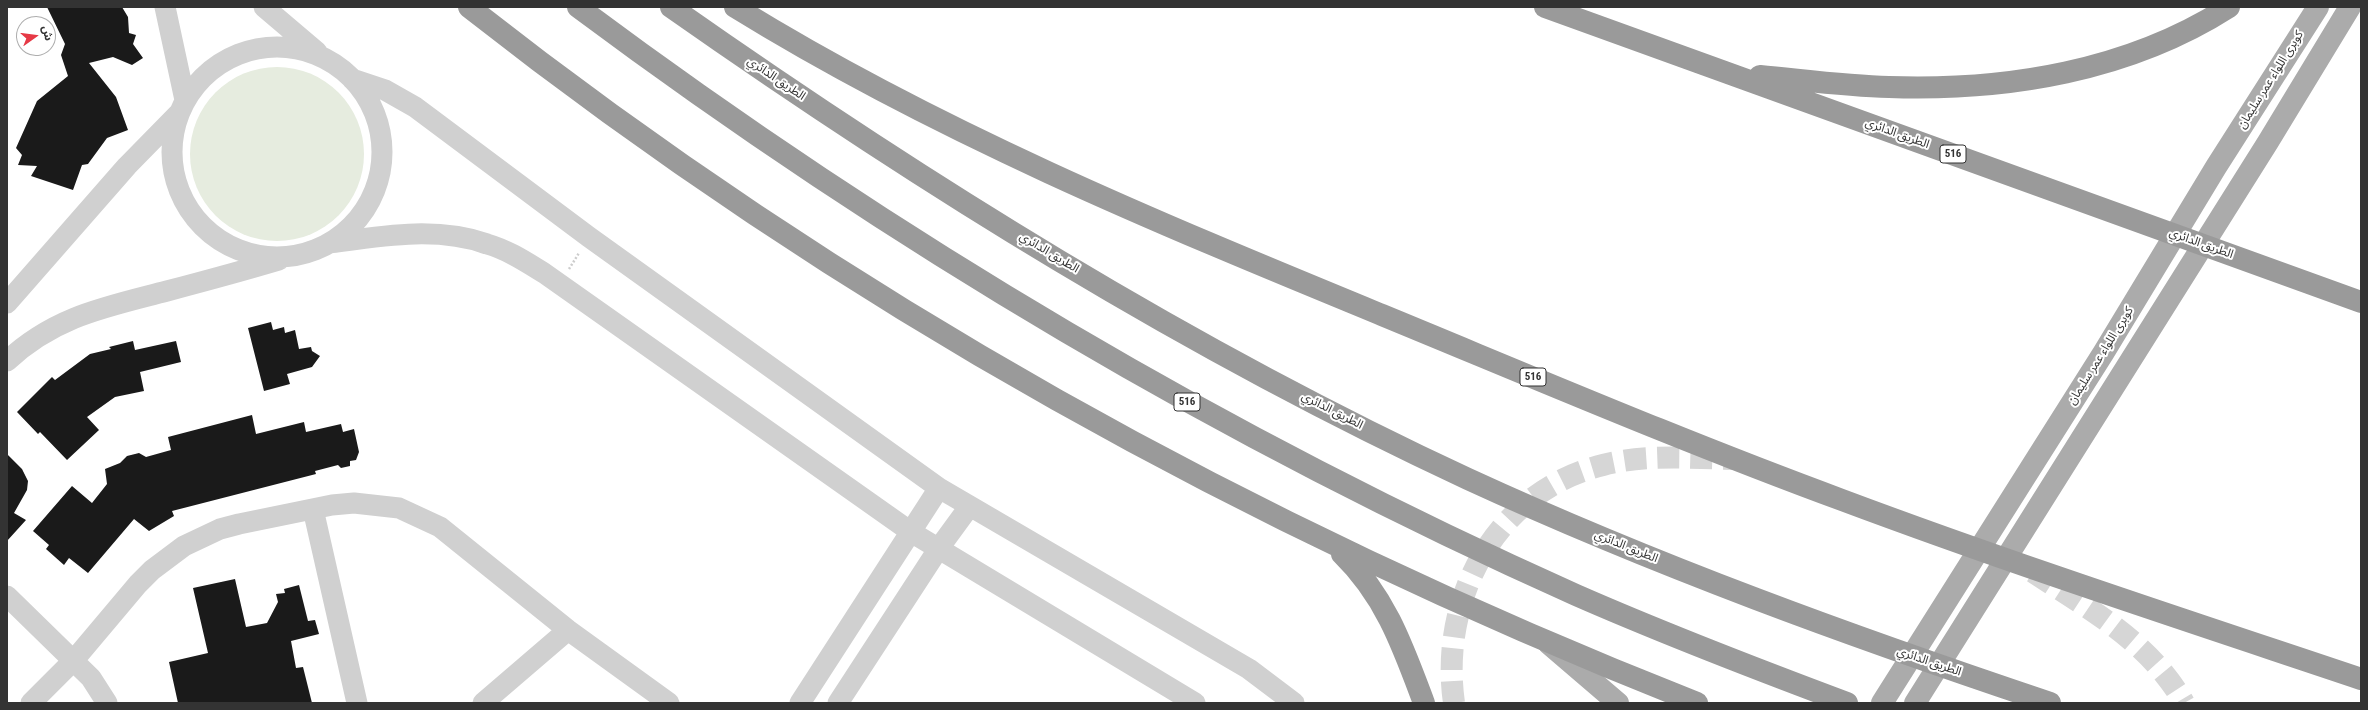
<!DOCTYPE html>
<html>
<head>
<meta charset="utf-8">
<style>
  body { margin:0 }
  #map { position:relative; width:2368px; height:710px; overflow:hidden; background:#fff; font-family:"Roboto Condensed","Noto Sans Arabic",sans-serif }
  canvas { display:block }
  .frame { position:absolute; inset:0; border:8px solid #333; pointer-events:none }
  .north { position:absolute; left:16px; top:16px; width:40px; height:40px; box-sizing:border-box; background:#fff; border:1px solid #adadad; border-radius:50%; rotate:76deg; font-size:11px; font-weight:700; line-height:16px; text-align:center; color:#333 }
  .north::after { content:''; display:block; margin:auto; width:14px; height:18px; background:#e63946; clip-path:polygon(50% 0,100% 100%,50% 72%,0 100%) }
</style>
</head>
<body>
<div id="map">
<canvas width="2368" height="710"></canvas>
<div class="frame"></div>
<div class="north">ش</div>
</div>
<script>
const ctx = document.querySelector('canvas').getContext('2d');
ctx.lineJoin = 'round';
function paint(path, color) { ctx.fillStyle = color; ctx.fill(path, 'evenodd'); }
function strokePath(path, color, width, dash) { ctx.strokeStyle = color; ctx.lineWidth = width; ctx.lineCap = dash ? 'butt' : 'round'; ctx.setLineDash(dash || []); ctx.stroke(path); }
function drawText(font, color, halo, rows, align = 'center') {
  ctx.font = font + ' "Roboto Condensed","Noto Sans Arabic",sans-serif'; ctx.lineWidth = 4; ctx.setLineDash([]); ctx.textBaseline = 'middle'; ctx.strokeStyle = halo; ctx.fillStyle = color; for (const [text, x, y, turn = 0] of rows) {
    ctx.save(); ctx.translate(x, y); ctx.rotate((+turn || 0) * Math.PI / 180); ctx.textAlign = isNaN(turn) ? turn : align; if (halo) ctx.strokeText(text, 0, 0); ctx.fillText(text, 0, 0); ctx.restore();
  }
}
paint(new Path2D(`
  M190 154a87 87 0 1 1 174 0a87 87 0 1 1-174 0Z`), '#e6ecdf');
paint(new Path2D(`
  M 47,7 L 122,7 L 128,17 L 129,33 L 136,35 L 133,44 L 143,58 L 132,65 L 113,57 L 89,63 L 116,97 L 128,130 L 107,138 L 88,164 L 82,165 L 73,190 L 31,176 L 37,166 L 18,165 L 22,155 L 16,148 L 37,101 L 68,76 L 61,55 L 65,44 Z
  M 271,322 L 273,330 L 284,327 L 285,333 L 295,330 L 299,349 L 311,347 L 312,351 L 320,356 L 312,367 L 287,374 L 290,384 L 264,391 L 248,328 Z
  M 133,341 L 135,350 L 176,341 L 181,362 L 140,372 L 144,391 L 115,397 L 87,417 L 99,430 L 67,460 L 40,432 L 38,434 L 17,412 L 52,377 L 55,380 L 90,354 L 111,349 L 109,347 Z
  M 252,415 L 256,434 L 304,422 L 306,432 L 341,424 L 343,432 L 354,429 L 359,452 L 356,460 L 350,461 L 350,466 L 341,468 L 338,465 L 315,471 L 316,474 L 172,511 L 174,516 L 149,531 L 134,519 L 88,573 L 69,558 L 64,565 L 46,549 L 49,545 L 33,531 L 72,486 L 92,503 L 107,484 L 105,469 L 120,463 L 127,456 L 139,453 L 146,457 L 171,450 L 168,437 Z
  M 7,454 L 22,469 L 28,481 L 27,490 L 14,513 L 26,520 L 7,541 Z
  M 235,579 L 246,627 L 267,623 L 278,602 L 276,594 L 285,593 L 284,589 L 299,585 L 308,621 L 315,620 L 319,634 L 291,641 L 296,668 L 303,667 L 312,703 L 178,703 L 169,662 L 208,653 L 193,588 Z`), '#1a1a1a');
strokePath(new Path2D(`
  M 2033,572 C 2089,609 2150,642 2184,703
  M 1454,703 C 1439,598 1496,491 1603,465 C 1646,454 1690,458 1733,459`), '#d6d6d6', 22, [22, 11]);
strokePath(new Path2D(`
  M 569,269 L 579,253`), '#cdcdcd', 2.5, [2, 2]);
strokePath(new Path2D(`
  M 165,7 L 185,100
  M 264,7 L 317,52
  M172 152a105 105 0 1 1 210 0a105 105 0 1 1-210 0Z
  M 352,79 L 385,90 L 415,107 L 589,237 L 939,488 L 1249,669 L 1294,703
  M 330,243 C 381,236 437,226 487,244 C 508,250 526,262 544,273 L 911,532 L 1195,703
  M 7,303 L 127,166 L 178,114
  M 7,361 C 55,316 106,307 167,291 C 205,281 242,271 279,260
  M 313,509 L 357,703
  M 7,596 L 91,678 L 107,703
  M 31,703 L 74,660 L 138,584 L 152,570 L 184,546 L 220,529 L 239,524 L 332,505 L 354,503 L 399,508 L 440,527 L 568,630 L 669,703
  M 483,703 L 568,630
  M 800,703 L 939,488
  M 838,703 L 939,548 L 969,507`), '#d0d0d0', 21);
strokePath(new Path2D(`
  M 1549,644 L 1618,703
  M 1882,703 L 2104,352 L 2216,167 L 2318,7
  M 1915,703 L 2268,142 L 2350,7`), '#ababab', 22);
strokePath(new Path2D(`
  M 469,7 C 844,302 1253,528 1697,703
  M 578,7 C 889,239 1222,437 1576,595 C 1665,634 1756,669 1847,703
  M 671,7 C 923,184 1188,349 1468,479 C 1657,566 1853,637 2050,703
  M 735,7 C 939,133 1161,224 1382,315 C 1535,378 1687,443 1842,500 C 2013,564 2188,621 2361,679
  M 1545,7 L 2361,302
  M 1760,76 C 1803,80 1846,86 1889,87 C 2007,91 2129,71 2229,7
  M 1342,554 C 1386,597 1403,647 1424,703`), '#9a9a9a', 22);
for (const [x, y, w] of [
  [1953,154,26],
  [1533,377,26],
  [1187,402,26]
]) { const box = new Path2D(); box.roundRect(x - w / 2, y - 9, w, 18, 3); ctx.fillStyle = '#fff'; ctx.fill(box); strokePath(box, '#333', 1); }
drawText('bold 11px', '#333', null, [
  ["516",1953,154],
  ["516",1533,377],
  ["516",1187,402]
]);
drawText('12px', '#333', '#fff', [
  ["الطريق الدائري",776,79,34],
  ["كوبرى اللواء عمر سليمان",2271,80,-58],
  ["الطريق الدائري",1897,134,20],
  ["الطريق الدائري",2201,244,20],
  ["الطريق الدائري",1049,253,31],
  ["كوبرى اللواء عمر سليمان",2101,356,-58],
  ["الطريق الدائري",1332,411,27],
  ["الطريق الدائري",1626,547,22],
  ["الطريق الدائري",1929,662,19]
]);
</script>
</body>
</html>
